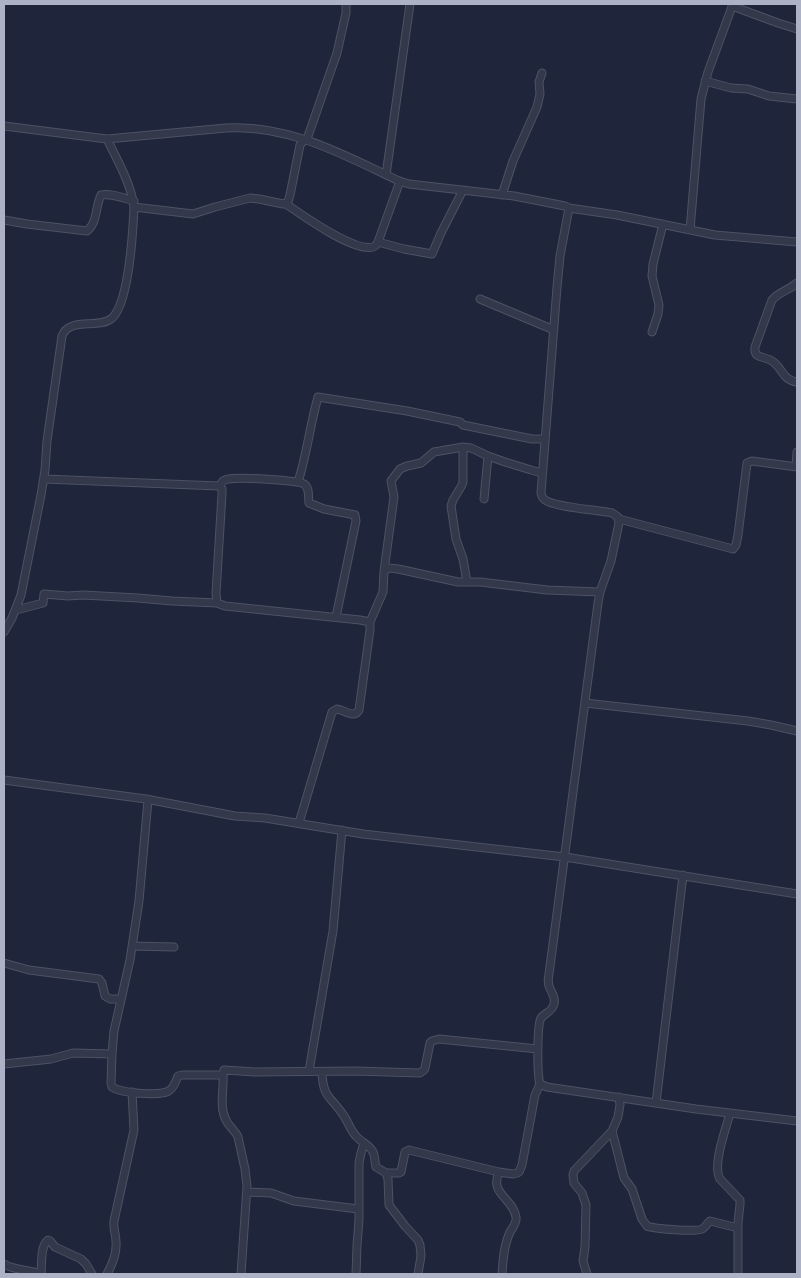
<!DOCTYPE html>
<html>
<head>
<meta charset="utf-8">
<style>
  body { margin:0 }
  #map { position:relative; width:801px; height:1278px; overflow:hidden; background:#1f253a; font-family:"Space Grotesk",sans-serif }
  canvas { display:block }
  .frame { position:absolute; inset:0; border:5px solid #adb2c7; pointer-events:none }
</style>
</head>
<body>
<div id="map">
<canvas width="801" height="1278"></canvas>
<div class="frame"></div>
</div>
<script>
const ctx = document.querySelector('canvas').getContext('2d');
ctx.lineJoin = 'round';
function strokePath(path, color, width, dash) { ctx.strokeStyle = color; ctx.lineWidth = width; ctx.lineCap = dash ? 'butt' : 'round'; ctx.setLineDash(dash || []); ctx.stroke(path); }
const minor = new Path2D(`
  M 732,6 L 778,23 L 797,29
  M 705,81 L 731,88 L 748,89 L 769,96 L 797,99
  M 4,126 L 107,139 L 226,128 C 289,124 344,155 399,181 L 409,184 L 514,196 L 565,206 L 569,208 L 560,256 L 557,287 L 541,493 C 542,497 542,498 545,500 C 554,507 598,510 612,513 L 618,517 L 619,523 L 611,561 L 600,592 L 598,603 L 549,974 C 548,978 548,982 549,986 C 551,992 556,997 554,1004 C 552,1012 545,1013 541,1018 C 537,1025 537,1075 540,1084 L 547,1087 L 696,1109 L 797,1121
  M 307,139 L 337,53 L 346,13 L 346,4
  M 386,175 L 410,4
  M 502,195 L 513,161 L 537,107 L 540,94 L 539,82 L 542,73
  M 286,204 C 302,215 353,252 373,247 C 376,246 376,245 378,242 L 400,181
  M 134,207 L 193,214 L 215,207 L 250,198 L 259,199 L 283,204 L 288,202 L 290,195 L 300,145 L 305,139
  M 569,208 L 617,215 L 715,235 L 797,242
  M 4,220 L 27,224 L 87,231 C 98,222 95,207 101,195 C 112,193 123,198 134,201
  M 690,230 L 701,99 L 708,72 L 733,4
  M 378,242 L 404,249 L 432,254 L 441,233 L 463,190
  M 797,283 C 789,290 779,292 772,300 L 755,347 C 755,350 754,352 757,355 C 761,358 768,358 772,361 C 783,368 782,380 797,382
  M 480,299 L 554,330
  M 652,332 L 658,314 L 659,305 L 652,276 L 653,264 L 663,224
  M 463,447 L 463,482 L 462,485 L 453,500 L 451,506 L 456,539 L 463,559 L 467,582
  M 796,467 L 797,452
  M 44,479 L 219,486 L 222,489 L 222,494 L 216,593 L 217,603 L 225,606 L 360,620 L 370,622 L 370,630 L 359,710 C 354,719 345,710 337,709 L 332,712 L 299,823
  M 298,482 C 307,454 310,425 318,397 L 407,411 L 460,422 L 463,425 L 532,439 L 545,439
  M 219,486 C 222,482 224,479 229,479 C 238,477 297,480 304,484 C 310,488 308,497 309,503 L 324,509 L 355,515 L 356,521 L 336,617
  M 484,499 L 488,456
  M 619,519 L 733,549 L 736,545 L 738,535 L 747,463 L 752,461 L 797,467
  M 384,571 L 394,497 L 391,481 L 400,469 L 407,466 L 421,463 L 434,452 L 463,447 L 471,448 L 488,456 L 505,462 L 531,470 L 542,473
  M 16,610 L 43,603 L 44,594 L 68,596 L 83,595 L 138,598 L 172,601 L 217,603
  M 370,622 L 383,592 L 384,571 L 389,568 L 398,569 L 458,582 L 480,582 L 547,590 L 600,592
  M 4,632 L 12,618 L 21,595 L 41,495 L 45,470 L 47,441 L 62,336 C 69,317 97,329 111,319 C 129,305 133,230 134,207 C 131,183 117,160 107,139
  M 585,703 L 748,721 L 771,725 L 797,731
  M 4,780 L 146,799 L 235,816 L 265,818 L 363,834 L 565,857 L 797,894
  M 148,800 L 139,901 L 130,960 L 114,1031 L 112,1054 L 111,1083 L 112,1087 C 121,1093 162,1097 170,1090 C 174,1087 176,1081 178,1076 L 182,1075 L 223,1075
  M 132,946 L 174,947
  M 4,963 L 29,970 L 99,979 L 102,983 L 105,996 L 110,999 L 121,999
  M 4,1064 L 51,1059 L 73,1053 L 112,1054
  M 309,1071 L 333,931 L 342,830
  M 322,1072 C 323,1099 331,1096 344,1116 C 348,1122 351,1131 356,1136 C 360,1141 367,1144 371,1149 C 376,1154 374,1161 376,1167 L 386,1173 L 388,1179 L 389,1205 L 405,1226 L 418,1240 L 420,1245 L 421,1256 L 418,1274
  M 656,1103 L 683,875
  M 730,1113 C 726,1129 712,1165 720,1179 L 740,1200 L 740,1204 L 738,1223 L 738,1274
  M 612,1131 L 624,1178 L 632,1189 L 642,1219 L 647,1226 C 654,1229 696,1232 702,1229 C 705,1228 707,1223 710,1221 L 738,1228
  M 499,1172 C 489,1194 513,1198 516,1217 C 517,1223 513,1227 510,1232 C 504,1245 503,1260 502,1274
  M 386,1173 L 399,1173 L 401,1172 L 405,1152 L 409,1150 L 499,1172 L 513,1174 L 517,1173 L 519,1172 L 522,1165 L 535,1095 L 540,1084
  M 247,1192 L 271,1193 L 294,1201 L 358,1209
  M 4,1264 C 15,1271 29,1269 41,1274 C 42,1264 40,1246 48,1240 L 50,1241 L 55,1247 L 81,1259 L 86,1264 L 92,1274
  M 107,1274 C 112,1265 117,1253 116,1242 C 116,1233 113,1230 114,1221 L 134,1130 L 132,1092
  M 241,1274 L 247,1186 L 245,1169 L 238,1137 C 235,1130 229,1127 226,1120 C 219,1107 224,1090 223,1075 L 224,1070 L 255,1072 L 355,1071 L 420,1073 L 424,1070 L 425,1068 L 430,1043 L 432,1041 L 439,1039 L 538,1049
  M 356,1274 L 357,1245 L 359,1220 L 359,1163 L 361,1153 L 364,1143
  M 587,1274 L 583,1261 L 585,1247 L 586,1205 L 582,1193 L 574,1183 L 573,1175 L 574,1171 L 612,1131 L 618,1117 L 620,1105 L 619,1097`);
strokePath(minor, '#4d5265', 9);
strokePath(minor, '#33384b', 7);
</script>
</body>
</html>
